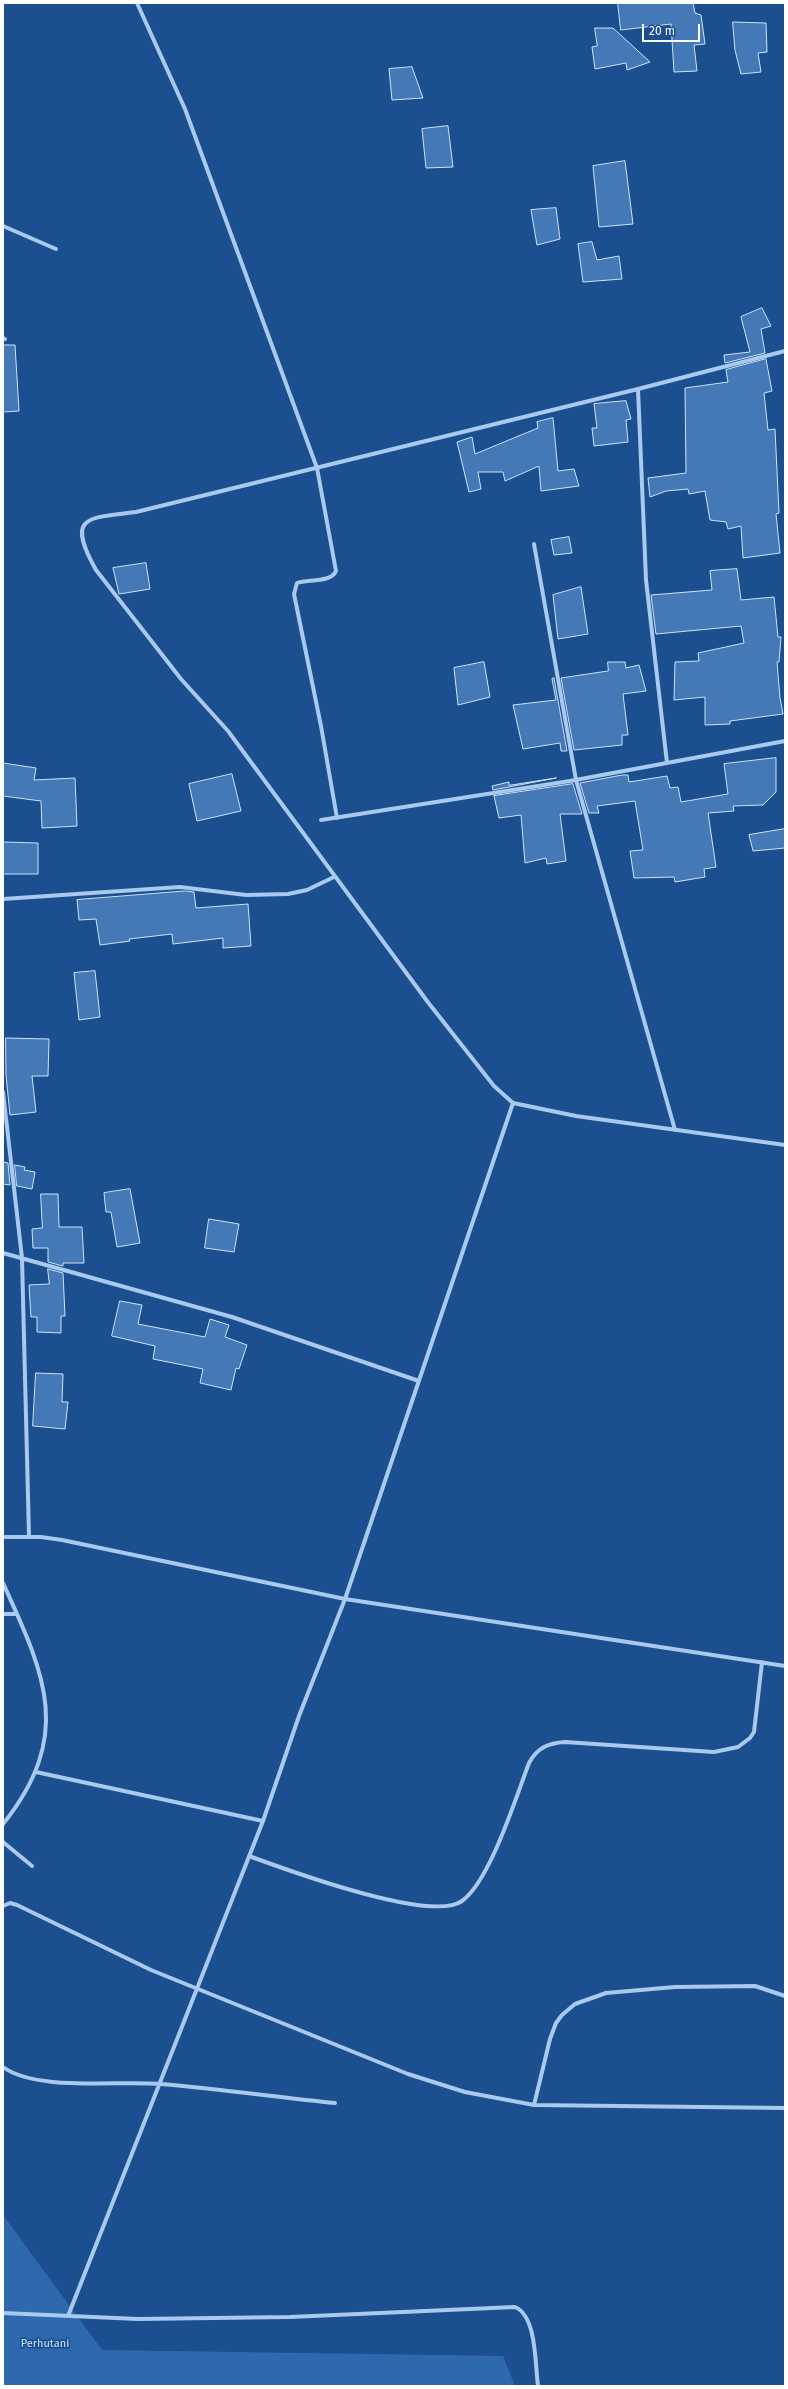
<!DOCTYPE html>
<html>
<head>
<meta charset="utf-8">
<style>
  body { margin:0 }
  #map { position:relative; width:788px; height:2389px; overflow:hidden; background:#1b4f8f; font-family:"Fira Sans",sans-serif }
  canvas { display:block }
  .frame { position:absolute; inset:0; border:4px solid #fff; pointer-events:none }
  .scale { position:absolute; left:642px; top:24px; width:58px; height:18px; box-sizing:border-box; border:2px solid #fff; border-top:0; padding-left:5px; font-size:12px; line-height:14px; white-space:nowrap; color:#fff; -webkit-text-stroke:3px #1b4f8f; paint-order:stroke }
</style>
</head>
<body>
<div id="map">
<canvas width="788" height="2389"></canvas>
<div class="frame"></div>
<div class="scale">20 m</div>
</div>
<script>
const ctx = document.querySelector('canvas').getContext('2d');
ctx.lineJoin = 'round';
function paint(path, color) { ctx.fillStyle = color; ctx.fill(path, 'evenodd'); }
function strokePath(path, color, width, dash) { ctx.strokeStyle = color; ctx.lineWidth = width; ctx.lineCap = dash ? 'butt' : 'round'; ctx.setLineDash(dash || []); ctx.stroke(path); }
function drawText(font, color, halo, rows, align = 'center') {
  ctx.font = font + ' "Fira Sans",sans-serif'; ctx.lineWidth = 3.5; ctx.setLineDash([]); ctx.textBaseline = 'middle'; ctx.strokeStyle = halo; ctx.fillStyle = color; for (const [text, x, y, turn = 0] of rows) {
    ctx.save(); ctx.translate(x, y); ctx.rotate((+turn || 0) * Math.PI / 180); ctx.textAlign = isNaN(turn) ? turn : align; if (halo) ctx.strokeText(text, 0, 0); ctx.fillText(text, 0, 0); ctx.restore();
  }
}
paint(new Path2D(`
  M 3,2215 L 102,2350 L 503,2356 L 515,2386 L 3,2386 Z`), '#2e69ad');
const building = new Path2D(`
  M 618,3 L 693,3 L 695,13 L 701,15 L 705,44 L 694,45 L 697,71 L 674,72 L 671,24 L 621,30 Z
  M 733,22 L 766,23 L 767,52 L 758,53 L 761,72 L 741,74 L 735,50 Z
  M 595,28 L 613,28 L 650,62 L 627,70 L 626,63 L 595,69 L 592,47 L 597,46 Z
  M 412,67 L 423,98 L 392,100 L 389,69 Z
  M 448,126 L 453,167 L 426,168 L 422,129 Z
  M 625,161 L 633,224 L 599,227 L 593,166 Z
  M 556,208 L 560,239 L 537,245 L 531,210 Z
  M 592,242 L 597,260 L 619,256 L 622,279 L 583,282 L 578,244 Z
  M 762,308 L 771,326 L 761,329 L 765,353 L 725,363 L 724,355 L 750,352 L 741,317 Z
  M 3,345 L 15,345 L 19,411 L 3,412 Z
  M 766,359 L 772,391 L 764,393 L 768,430 L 775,429 L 779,513 L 776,514 L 780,553 L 743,558 L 741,526 L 728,529 L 726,522 L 710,520 L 705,491 L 689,494 L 688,489 L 666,491 L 650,497 L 648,478 L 686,473 L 685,388 L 728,382 L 726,370 Z
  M 626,401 L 631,419 L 626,420 L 628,442 L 594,446 L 592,428 L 597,428 L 594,404 Z
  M 553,418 L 558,471 L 574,469 L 579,486 L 541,491 L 539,466 L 505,481 L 503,472 L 478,472 L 481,489 L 469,492 L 457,442 L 472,437 L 475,454 L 538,428 L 537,422 Z
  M 569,537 L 572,553 L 554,555 L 551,540 Z
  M 146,563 L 150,589 L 119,594 L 113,568 Z
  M 737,569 L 741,600 L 774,597 L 778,637 L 781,637 L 779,662 L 777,662 L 780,698 L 783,714 L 730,721 L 730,724 L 705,725 L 705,697 L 674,700 L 675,662 L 699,661 L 698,653 L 744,643 L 741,626 L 656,634 L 651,595 L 712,590 L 710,571 Z
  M 581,587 L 588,634 L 558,639 L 553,595 Z
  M 484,662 L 490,697 L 458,705 L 454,668 Z
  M 608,662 L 625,662 L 626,668 L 639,665 L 646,691 L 623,694 L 628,735 L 622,735 L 622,745 L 574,750 L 561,678 L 608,671 Z
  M 554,678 L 567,751 L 561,751 L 560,743 L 523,749 L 513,705 L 556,700 L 552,679 Z
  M 776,758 L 776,792 L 763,805 L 733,806 L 734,811 L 708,813 L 716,867 L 704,869 L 705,877 L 675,882 L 674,877 L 634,878 L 630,851 L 643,850 L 635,801 L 597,806 L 599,813 L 589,813 L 580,783 L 622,775 L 628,775 L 629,782 L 667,776 L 670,788 L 678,787 L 681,802 L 728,794 L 724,764 Z
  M 3,763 L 36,768 L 34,780 L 75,778 L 77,826 L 42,828 L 41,801 L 3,796 Z
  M 232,774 L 241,811 L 197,821 L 189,784 Z
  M 556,778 L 493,790 L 492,786 L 509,782 L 509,785 Z
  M 573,784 L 582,814 L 560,814 L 566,861 L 547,864 L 546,858 L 525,863 L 521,815 L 499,818 L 494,796 Z
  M 785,829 L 785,848 L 753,851 L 749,835 Z
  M 3,842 L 38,843 L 38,874 L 3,874 Z
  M 185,891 L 194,892 L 196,908 L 248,904 L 251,946 L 223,948 L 223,938 L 173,944 L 172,934 L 129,939 L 130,941 L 100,945 L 96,919 L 79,920 L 77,900 Z
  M 95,971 L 100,1017 L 79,1020 L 74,973 Z
  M 6,1038 L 49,1039 L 48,1076 L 32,1076 L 36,1112 L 10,1115 L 6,1075 Z
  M 3,1162 L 8,1163 L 10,1185 L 3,1184 Z
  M 15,1165 L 25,1167 L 24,1170 L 35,1172 L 32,1189 L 17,1186 Z
  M 130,1189 L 140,1243 L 117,1247 L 111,1212 L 106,1212 L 104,1193 Z
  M 41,1194 L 58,1194 L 59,1227 L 82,1227 L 84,1263 L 63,1263 L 63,1266 L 48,1262 L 48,1248 L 33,1248 L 32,1229 L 42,1228 Z
  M 209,1219 L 239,1224 L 234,1252 L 205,1248 Z
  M 48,1269 L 63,1273 L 65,1316 L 61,1316 L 61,1333 L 37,1332 L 37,1317 L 31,1317 L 29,1285 L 49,1284 Z
  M 120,1301 L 142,1305 L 138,1324 L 205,1337 L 210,1319 L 229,1325 L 225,1337 L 247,1345 L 239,1369 L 236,1368 L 231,1390 L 200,1383 L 203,1369 L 153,1359 L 155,1346 L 112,1336 Z
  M 36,1373 L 63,1374 L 62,1402 L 68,1402 L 65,1429 L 33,1426 Z`);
paint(building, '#4478b7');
strokePath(building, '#cfe3fa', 1);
strokePath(new Path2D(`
  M 137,3 L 185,109 L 317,468 L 336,571 C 331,583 307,579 297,583 L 294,594 L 321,726 L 337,818
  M 3,226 L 56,249
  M 3,338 L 5,339
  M 785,351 L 638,389 L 136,512 C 88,518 65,515 96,570 L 181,679 L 228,731 L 427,1001 L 494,1086 L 513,1103 L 576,1116 L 785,1145
  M 638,389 L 646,580 L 667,763
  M 534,544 L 576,780 L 675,1130
  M 321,820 L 570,781 L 785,741
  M 3,899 L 180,887 L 246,895 L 288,894 L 307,890 L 334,877
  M 3,1092 L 22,1258 L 29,1536
  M 3,1253 L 232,1317 L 419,1381
  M 3,1537 L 41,1537 L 62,1540 L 345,1599 L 785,1666
  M 3,1583 C 45,1675 74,1735 3,1824
  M 3,1614 L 17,1614
  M 36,1772 L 263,1821
  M 3,1842 L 32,1866
  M 249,1856 C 287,1870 431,1923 462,1901 C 490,1881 516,1797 529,1763 C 537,1748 548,1743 565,1742 L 714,1752 L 738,1747 L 750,1738 L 754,1732 L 762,1662
  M 3,1906 L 10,1903 L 17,1905 L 151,1970 L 408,2074 L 465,2092 L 534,2105 L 785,2108
  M 3,2067 C 37,2092 119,2080 161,2084 C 219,2089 277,2097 335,2103
  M 534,2105 L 550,2039 L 556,2023 L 562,2015 L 575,2004 L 606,1993 L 675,1987 L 755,1986 L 785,1996
  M 3,2313 L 138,2319 L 290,2317 L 515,2307 C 537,2316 535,2365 538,2386
  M 68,2316 L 263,1821 L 299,1716 L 345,1599 L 513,1103`), '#a9c9ee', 4);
drawText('11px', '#cfe3fa', '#1b4f8f', [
  ["Perhutani",45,2344]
]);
</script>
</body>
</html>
